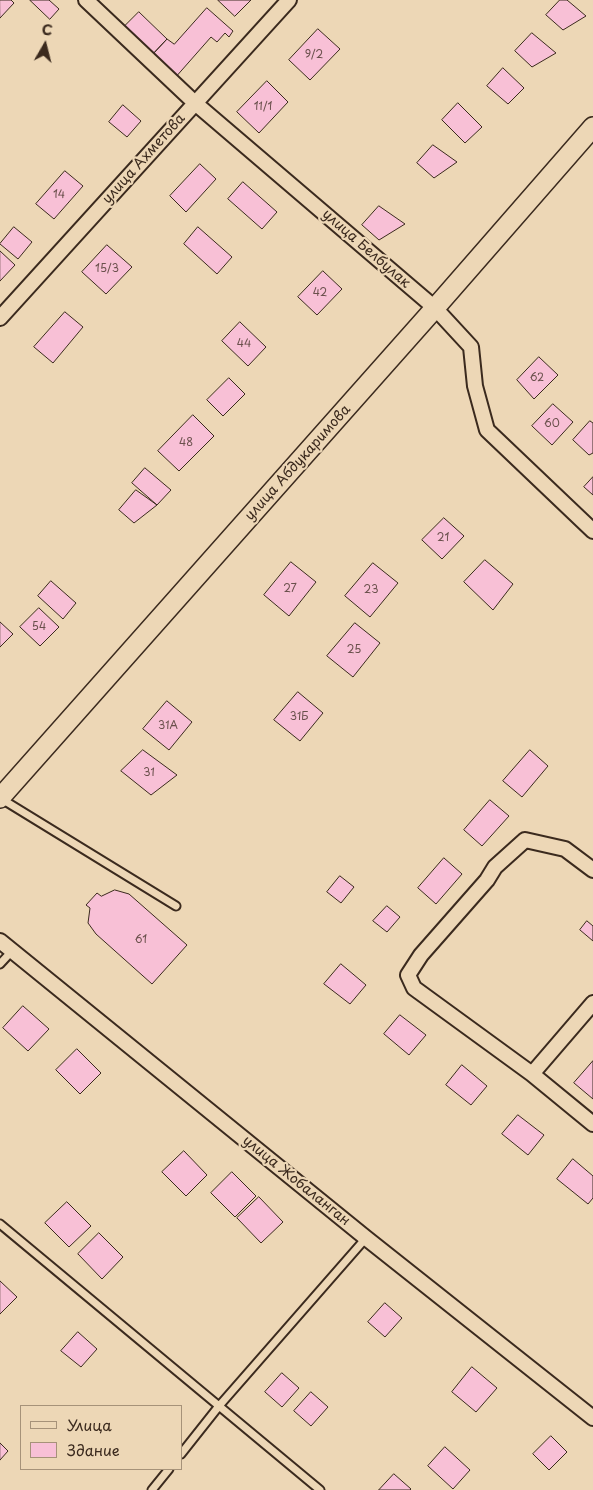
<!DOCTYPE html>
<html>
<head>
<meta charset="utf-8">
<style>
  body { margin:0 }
  #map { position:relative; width:593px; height:1490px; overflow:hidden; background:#edd7b6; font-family:"Playpen Sans",sans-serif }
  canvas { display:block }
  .legend { position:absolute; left:20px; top:1405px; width:162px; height:65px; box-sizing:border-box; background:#edd7b6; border:1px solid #a69279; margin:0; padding:6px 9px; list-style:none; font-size:15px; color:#3b2a1e }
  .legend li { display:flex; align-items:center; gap:10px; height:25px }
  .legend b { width:25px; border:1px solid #a69279 }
  .north { position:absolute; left:20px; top:20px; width:50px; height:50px; -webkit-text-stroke:4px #edd7b6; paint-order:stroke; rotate:8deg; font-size:14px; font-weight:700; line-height:20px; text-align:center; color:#3b2a1e }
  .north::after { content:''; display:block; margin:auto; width:18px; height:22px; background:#3b2a1e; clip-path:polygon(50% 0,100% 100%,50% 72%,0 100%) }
</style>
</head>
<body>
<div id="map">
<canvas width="593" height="1490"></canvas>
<ul class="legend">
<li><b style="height:6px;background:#edd7b6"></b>Улица</li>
<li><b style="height:14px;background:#f8c0d6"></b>Здание</li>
</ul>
<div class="north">С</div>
</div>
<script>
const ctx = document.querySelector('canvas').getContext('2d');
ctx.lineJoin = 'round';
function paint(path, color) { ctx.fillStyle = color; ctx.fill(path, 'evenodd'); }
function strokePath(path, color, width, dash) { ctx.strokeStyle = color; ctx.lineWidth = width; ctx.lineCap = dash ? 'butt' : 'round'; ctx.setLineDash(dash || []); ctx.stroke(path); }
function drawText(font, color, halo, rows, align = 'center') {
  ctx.font = font + ' "Playpen Sans",sans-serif'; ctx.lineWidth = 4.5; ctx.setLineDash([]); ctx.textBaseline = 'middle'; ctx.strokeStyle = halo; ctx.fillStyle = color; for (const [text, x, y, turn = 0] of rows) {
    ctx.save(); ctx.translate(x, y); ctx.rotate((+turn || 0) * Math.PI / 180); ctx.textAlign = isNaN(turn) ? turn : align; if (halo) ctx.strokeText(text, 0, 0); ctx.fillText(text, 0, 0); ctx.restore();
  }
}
const building = new Path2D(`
  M 0,0 L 11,0 L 14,3 L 0,18 Z
  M 30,0 L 49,0 L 59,9 L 50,19 Z
  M 218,0 L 251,0 L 235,16 Z
  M 560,0 L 567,0 L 586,16 L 563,30 L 546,15 Z
  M 207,8 L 233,31 L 229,37 L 225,33 L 217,42 L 211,37 L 174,79 L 151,56 L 167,39 L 174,44 Z
  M 139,12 L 167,39 L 151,56 L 122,29 Z
  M 318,29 L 340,49 L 310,80 L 289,60 Z
  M 532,33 L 556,53 L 532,67 L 515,51 Z
  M 503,68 L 524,88 L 508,104 L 487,86 Z
  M 267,81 L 288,102 L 259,133 L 237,112 Z
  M 458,103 L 482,127 L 465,143 L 442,120 Z
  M 123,105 L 141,121 L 127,137 L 109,122 Z
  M 433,145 L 457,162 L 434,178 L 417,163 Z
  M 200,164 L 216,179 L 186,212 L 170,196 Z
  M 65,171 L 83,186 L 54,219 L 36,204 Z
  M 243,182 L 277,212 L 262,229 L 228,199 Z
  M 379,206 L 405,224 L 379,240 L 362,225 Z
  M 14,227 L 32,242 L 18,259 L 0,244 Z
  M 198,227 L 232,257 L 217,274 L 184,244 Z
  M 107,245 L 132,267 L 106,294 L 82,272 Z
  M 0,251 L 15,265 L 0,281 Z
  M 323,271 L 342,289 L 317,315 L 298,297 Z
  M 65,312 L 83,327 L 53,363 L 34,347 Z
  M 240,322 L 266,347 L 248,366 L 222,341 Z
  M 539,357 L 558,375 L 534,399 L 517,380 Z
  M 229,378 L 245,394 L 223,416 L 207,400 Z
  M 553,404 L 573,422 L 552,445 L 532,426 Z
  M 193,415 L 214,436 L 179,471 L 158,451 Z
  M 590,421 L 593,423 L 593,453 L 589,455 L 573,440 Z
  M 145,468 L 171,490 L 157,505 L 132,483 Z
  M 593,477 L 593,495 L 584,487 Z
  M 136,490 L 157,505 L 134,523 L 119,510 Z
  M 444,518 L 464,536 L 442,559 L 422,540 Z
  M 485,560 L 513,584 L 493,610 L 464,582 Z
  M 291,562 L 316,582 L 289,616 L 264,595 Z
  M 373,563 L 398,583 L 370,617 L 345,596 Z
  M 51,581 L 76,603 L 63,619 L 38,596 Z
  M 39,608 L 59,627 L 40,646 L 20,627 Z
  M 0,622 L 13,634 L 0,647 Z
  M 355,623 L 380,643 L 353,677 L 327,656 Z
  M 298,692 L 323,713 L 300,741 L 274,720 Z
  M 167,701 L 192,722 L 169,750 L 143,729 Z
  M 143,750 L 177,775 L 151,795 L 121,771 Z
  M 530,750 L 548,766 L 522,797 L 503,781 Z
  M 490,800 L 509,816 L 482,846 L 464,830 Z
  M 444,858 L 462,874 L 436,904 L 418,888 Z
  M 340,876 L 354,887 L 341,903 L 327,892 Z
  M 115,890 L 129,894 L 187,945 L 152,984 L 96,934 L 88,923 L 90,908 L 86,905 L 97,893 L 101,896 Z
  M 387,906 L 400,917 L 387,932 L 373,921 Z
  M 587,921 L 593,926 L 593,941 L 580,930 Z
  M 341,964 L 366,985 L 350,1004 L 324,984 Z
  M 23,1006 L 49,1029 L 28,1051 L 3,1028 Z
  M 400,1015 L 426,1035 L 409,1055 L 384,1034 Z
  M 77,1049 L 101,1073 L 80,1094 L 56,1070 Z
  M 593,1061 L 593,1099 L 574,1083 Z
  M 462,1065 L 487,1086 L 471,1105 L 446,1085 Z
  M 518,1115 L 544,1135 L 528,1155 L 502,1134 Z
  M 184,1151 L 207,1175 L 186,1196 L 162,1172 Z
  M 573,1159 L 593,1176 L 593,1198 L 588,1204 L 557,1179 Z
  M 232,1172 L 256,1196 L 235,1217 L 211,1193 Z
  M 259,1197 L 283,1222 L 261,1243 L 237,1218 Z
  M 67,1202 L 91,1226 L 69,1247 L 45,1223 Z
  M 99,1233 L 123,1257 L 102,1279 L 78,1254 Z
  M 0,1281 L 17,1297 L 0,1314 Z
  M 385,1303 L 402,1318 L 385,1337 L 368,1322 Z
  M 78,1332 L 97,1349 L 81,1367 L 61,1351 Z
  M 472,1367 L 497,1388 L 476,1412 L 452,1392 Z
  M 282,1373 L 299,1388 L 282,1407 L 265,1392 Z
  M 311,1392 L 328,1407 L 311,1426 L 294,1411 Z
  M 551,1436 L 567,1452 L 549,1470 L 533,1454 Z
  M 0,1443 L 8,1451 L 0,1460 Z
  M 445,1447 L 470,1470 L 453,1489 L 428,1466 Z
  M 394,1474 L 411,1489 L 410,1490 L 379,1490 Z`);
paint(building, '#f8c0d6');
strokePath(building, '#3b2a1e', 1);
const lane = new Path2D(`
  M 0,798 L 176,906
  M 0,964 L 12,951
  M 0,1224 L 320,1490
  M 181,1454 L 219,1406 L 366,1238
  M 152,1490 L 169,1469`);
const street = new Path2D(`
  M 86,0 L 195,103 L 435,308 L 471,347 L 475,386 L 487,430 L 593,531
  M 0,318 L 289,0
  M 0,941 L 366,1238 L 593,1418
  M 593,1003 L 532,1074 L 593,1124
  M 532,1074 L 414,988 L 408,975 L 421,955 L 487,880 L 495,867 L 525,840 L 565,849 L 593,870`);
const secondary = new Path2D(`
  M 0,798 L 435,308 L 593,127`);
strokePath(lane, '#3b2a1e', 11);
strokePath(street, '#3b2a1e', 18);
strokePath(secondary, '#3b2a1e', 22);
strokePath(lane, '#edd7b6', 7);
strokePath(street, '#edd7b6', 14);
strokePath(secondary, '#edd7b6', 19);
drawText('11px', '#6a504c', null, [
  ["9/2",314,55],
  ["11/1",263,107],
  ["14",59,195],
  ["15/3",107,269],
  ["42",320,293],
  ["44",244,344],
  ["62",537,378],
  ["60",552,424],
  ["48",186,443],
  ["21",443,538],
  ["27",290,589],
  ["23",371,590],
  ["54",39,627],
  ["25",354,650],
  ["31Б",299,717],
  ["31А",168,726],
  ["31",149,773],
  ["61",141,940]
]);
drawText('14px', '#3b2a1e', '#edd7b6', [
  ["улица Ахметова",144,159,-48],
  ["улица Белбулак",366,249,41],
  ["улица Абдукаримова",298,463,-48],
  ["улица Жобаланган",296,1181,39]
]);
</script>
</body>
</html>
